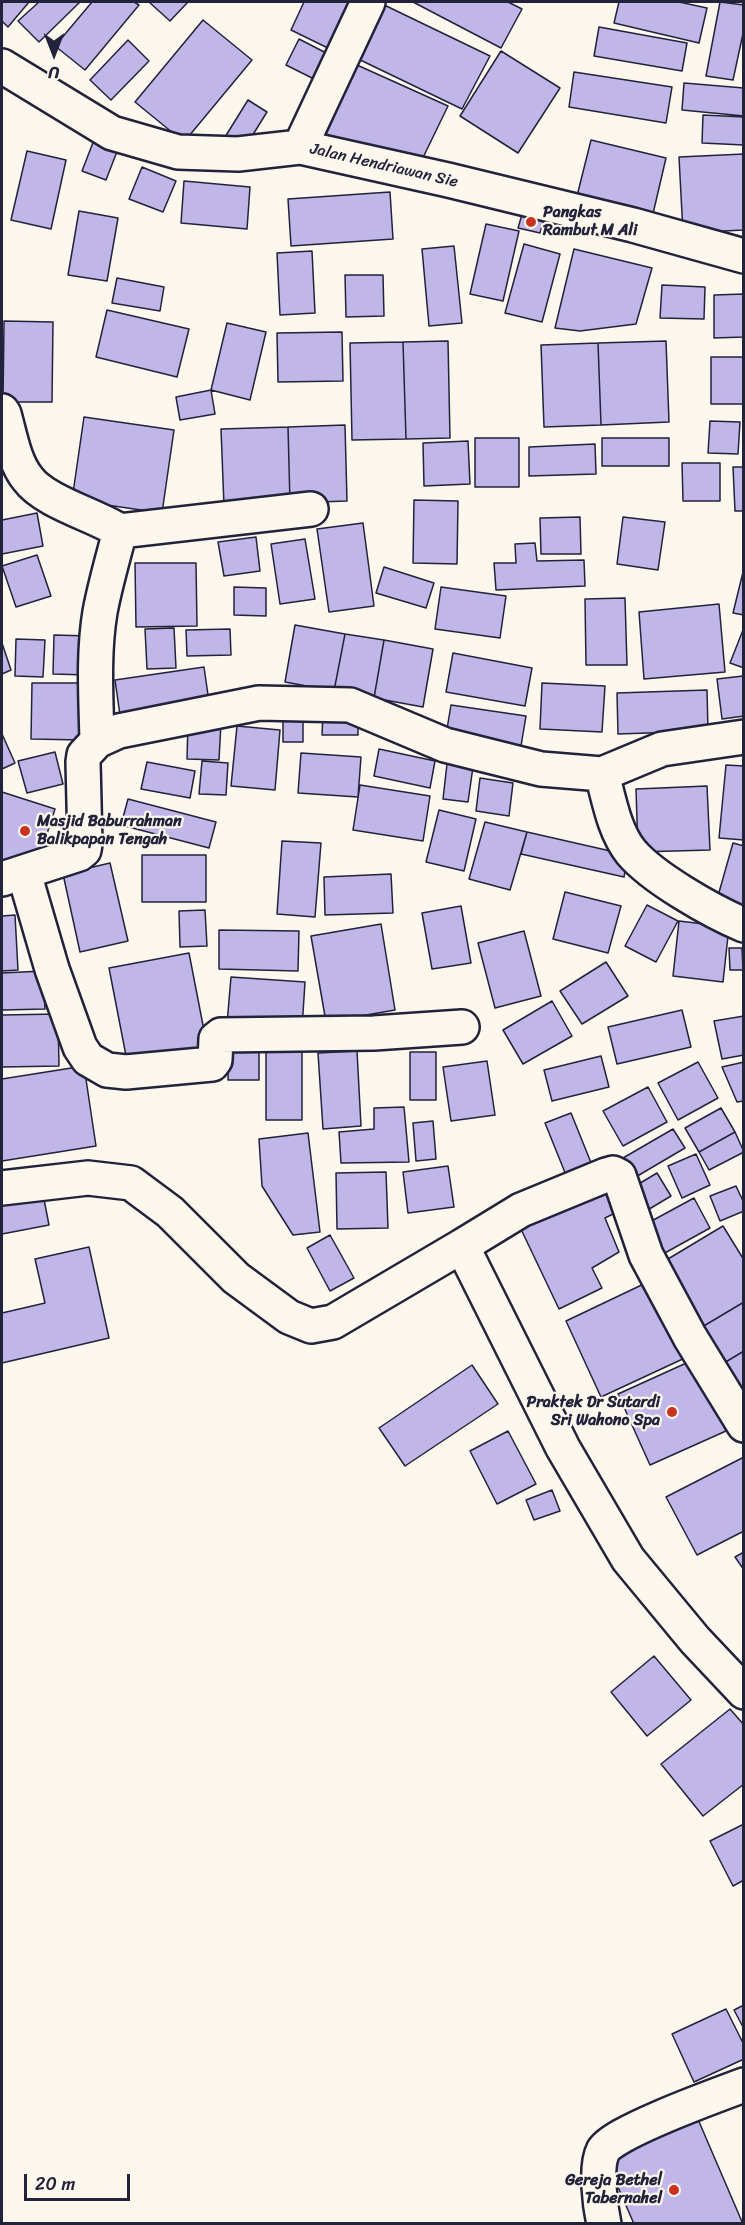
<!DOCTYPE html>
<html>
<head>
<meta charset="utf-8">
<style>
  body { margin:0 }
  #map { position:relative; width:745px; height:2225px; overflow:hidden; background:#fbf7ec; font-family:Sriracha,sans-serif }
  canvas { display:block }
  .frame { position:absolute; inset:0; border:3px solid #22223b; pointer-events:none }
  .north { position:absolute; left:24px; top:24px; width:60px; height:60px; -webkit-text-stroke:4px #fbf7ec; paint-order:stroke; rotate:180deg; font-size:16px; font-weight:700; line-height:24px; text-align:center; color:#22223b }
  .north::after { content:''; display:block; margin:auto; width:21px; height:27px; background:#22223b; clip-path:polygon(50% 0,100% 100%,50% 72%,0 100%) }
  .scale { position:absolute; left:24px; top:2174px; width:106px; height:27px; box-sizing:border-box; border:3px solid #22223b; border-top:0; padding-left:8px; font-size:18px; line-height:21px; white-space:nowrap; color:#22223b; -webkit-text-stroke:4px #fbf7ec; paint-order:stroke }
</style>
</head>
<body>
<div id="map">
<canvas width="745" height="2225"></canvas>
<div class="frame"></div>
<div class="north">U</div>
<div class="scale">20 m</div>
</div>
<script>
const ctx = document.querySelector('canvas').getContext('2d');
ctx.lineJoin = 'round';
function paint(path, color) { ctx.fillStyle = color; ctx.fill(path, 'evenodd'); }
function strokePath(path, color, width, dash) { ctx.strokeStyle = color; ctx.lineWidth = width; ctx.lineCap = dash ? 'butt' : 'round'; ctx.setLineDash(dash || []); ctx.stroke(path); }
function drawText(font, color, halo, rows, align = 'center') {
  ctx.font = font + ' Sriracha,sans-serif'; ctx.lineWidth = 4.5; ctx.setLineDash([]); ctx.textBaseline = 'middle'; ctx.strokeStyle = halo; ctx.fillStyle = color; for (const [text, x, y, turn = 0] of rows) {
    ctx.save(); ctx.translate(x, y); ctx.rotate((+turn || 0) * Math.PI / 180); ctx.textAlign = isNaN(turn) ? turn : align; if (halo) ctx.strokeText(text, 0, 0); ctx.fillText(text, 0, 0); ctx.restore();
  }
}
const building = new Path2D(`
  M 2,2 L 29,2 L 8,27 L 2,21 Z
  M 39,2 L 80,2 L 39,42 L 18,21 Z
  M 92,2 L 134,2 L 139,5 L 85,70 L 55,46 Z
  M 149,2 L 188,2 L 170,21 Z
  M 304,2 L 359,2 L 334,51 L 291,30 Z
  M 378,2 L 490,56 L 462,109 L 352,56 Z
  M 413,2 L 508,2 L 522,9 L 501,48 Z
  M 619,2 L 679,2 L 707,8 L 699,43 L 614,23 Z
  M 720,2 L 744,5 L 744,29 L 733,80 L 706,76 Z
  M 203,20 L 252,60 L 184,142 L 135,102 Z
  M 599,27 L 687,43 L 682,71 L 594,56 Z
  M 299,39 L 332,56 L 318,81 L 286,65 Z
  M 128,40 L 149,61 L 111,100 L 90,80 Z
  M 501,51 L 560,88 L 518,153 L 460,116 Z
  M 357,65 L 448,106 L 416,172 L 326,134 Z
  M 574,72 L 672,87 L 666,123 L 569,107 Z
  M 684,83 L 744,88 L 744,116 L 682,110 Z
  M 248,100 L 267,112 L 244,149 L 225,137 Z
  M 703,115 L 744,117 L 744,145 L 702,143 Z
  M 94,140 L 118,149 L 106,180 L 82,171 Z
  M 591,140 L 666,158 L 652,218 L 576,200 Z
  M 27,151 L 66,160 L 51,229 L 11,220 Z
  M 744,154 L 744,230 L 683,233 L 679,157 Z
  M 142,167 L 176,181 L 163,212 L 129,199 Z
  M 184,181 L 250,187 L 247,229 L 181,223 Z
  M 390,192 L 393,239 L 291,246 L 288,199 Z
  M 79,211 L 118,218 L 107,281 L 68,275 Z
  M 523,211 L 545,216 L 540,233 L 518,228 Z
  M 486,224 L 519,231 L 503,301 L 470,294 Z
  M 524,244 L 560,254 L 542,322 L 505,313 Z
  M 454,246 L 462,323 L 429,326 L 422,249 Z
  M 574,249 L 652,268 L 636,324 L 580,331 L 555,328 Z
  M 312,251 L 315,313 L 280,315 L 277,253 Z
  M 345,275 L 383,275 L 384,316 L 346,317 Z
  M 117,278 L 164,287 L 160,311 L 112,303 Z
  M 662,285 L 705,287 L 704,319 L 660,318 Z
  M 744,294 L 744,337 L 714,338 L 714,295 Z
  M 107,310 L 189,329 L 177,377 L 96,357 Z
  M 4,321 L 53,322 L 52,402 L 3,402 Z
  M 227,323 L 266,332 L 250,400 L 211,390 Z
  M 342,332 L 343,381 L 278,382 L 277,333 Z
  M 448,341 L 450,438 L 406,439 L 403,342 Z
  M 666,341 L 669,422 L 601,425 L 598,343 Z
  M 403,342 L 406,439 L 352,440 L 350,343 Z
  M 598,343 L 601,425 L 544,427 L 541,345 Z
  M 711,357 L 744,357 L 744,404 L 711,404 Z
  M 211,390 L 215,414 L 180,420 L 176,397 Z
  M 84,417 L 174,430 L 162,513 L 72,500 Z
  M 710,421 L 740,422 L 738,454 L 708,453 Z
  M 345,425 L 347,501 L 290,503 L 288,427 Z
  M 288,427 L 290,503 L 224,506 L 221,429 Z
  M 475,438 L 519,438 L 519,487 L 475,487 Z
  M 602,438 L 669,438 L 669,466 L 602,466 Z
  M 468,441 L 470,484 L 424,486 L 423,443 Z
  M 595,444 L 596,474 L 529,476 L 529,447 Z
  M 682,463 L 720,463 L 720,501 L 683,501 Z
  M 733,467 L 744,467 L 744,511 L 735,511 Z
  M 414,500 L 458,501 L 457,564 L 413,563 Z
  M 37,513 L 43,546 L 2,554 L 2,520 Z
  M 580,517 L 581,554 L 541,554 L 540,518 Z
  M 623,517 L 665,522 L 658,570 L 617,564 Z
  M 363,523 L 374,606 L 329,612 L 317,529 Z
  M 256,537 L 260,571 L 224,576 L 218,542 Z
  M 305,539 L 315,599 L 280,604 L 271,544 Z
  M 535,543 L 537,561 L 584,560 L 585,586 L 496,590 L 494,563 L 516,563 L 515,544 Z
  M 37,555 L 51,596 L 16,607 L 2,566 Z
  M 135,563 L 196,563 L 197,626 L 136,627 Z
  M 384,567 L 434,583 L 426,608 L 376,593 Z
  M 744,568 L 744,615 L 733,613 Z
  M 234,587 L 266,588 L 266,616 L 234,615 Z
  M 441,587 L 506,596 L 500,638 L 435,629 Z
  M 625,598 L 627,665 L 586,665 L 585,599 Z
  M 719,604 L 725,672 L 644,679 L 639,612 Z
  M 295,625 L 345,634 L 334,691 L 285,682 Z
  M 174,628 L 176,668 L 147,669 L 145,629 Z
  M 230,629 L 231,655 L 187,656 L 186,630 Z
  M 743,630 L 744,630 L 744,668 L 730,663 Z
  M 345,634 L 384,640 L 374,698 L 334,691 Z
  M 54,635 L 89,636 L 88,675 L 53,674 Z
  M 16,639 L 45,640 L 43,677 L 15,676 Z
  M 384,640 L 433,649 L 423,707 L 374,698 Z
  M 2,643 L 11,670 L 2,674 Z
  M 453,653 L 532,668 L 525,706 L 446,692 Z
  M 204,667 L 209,702 L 120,715 L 115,680 Z
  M 743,676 L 744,716 L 722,719 L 717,679 Z
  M 32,683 L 84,683 L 82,740 L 31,739 Z
  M 542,683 L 605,686 L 602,732 L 540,729 Z
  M 707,690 L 708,731 L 618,734 L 617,693 Z
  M 451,705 L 526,716 L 521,746 L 446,735 Z
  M 323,714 L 358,715 L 358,735 L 322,735 Z
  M 283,721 L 303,721 L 303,742 L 283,742 Z
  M 188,722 L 221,723 L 219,760 L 187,759 Z
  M 237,726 L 280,730 L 275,790 L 231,786 Z
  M 2,734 L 15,763 L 2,769 Z
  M 379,749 L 435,761 L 430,788 L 374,776 Z
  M 55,752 L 63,784 L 27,793 L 18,761 Z
  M 301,753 L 361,757 L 358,797 L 298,793 Z
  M 202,761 L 228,763 L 226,795 L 199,794 Z
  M 147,762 L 195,771 L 190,798 L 141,789 Z
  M 447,764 L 473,767 L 468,802 L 443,799 Z
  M 726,765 L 744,766 L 744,840 L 719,838 Z
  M 480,778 L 513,783 L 509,816 L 476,811 Z
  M 360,785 L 430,796 L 423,841 L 353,830 Z
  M 707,786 L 710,850 L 638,852 L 636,789 Z
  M 2,792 L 55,809 L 41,852 L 2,872 Z
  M 128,799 L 216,822 L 209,848 L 121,825 Z
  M 439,810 L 476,819 L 464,871 L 426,862 Z
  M 485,822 L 527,832 L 510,890 L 469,879 Z
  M 527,832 L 628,855 L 624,877 L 521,854 Z
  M 282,841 L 321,843 L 315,917 L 277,914 Z
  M 733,843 L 744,846 L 744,910 L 716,903 Z
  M 142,855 L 206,855 L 206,902 L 142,902 Z
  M 110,863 L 128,941 L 80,952 L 63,874 Z
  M 391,874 L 393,913 L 325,915 L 324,877 Z
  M 565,892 L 621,906 L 608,953 L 553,939 Z
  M 647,905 L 678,921 L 656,962 L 625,946 Z
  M 461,906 L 471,963 L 432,969 L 422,913 Z
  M 205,910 L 207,946 L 180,947 L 179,911 Z
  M 15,915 L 18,970 L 2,971 L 2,916 Z
  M 679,921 L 729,927 L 723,982 L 673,976 Z
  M 381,924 L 395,1010 L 326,1022 L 311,936 Z
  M 219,930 L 299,931 L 298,971 L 219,969 Z
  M 524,931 L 541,996 L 495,1008 L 478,943 Z
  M 729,948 L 742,948 L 743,970 L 730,970 Z
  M 189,953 L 208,1051 L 128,1066 L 109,968 Z
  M 606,962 L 628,996 L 582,1024 L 560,991 Z
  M 43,971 L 45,1009 L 2,1010 L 2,973 Z
  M 231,977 L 305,982 L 302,1029 L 227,1024 Z
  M 552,1001 L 572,1036 L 523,1064 L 503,1030 Z
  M 682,1010 L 691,1047 L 617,1064 L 608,1027 Z
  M 58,1014 L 59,1066 L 2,1067 L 2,1015 Z
  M 744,1016 L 744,1055 L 722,1059 L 714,1021 Z
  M 229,1044 L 259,1045 L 259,1080 L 228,1080 Z
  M 266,1046 L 302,1046 L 302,1120 L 266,1120 Z
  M 357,1051 L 361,1126 L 323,1129 L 318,1053 Z
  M 410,1052 L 436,1052 L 436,1100 L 410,1100 Z
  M 601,1056 L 609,1087 L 552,1101 L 544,1070 Z
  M 487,1061 L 495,1115 L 451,1121 L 443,1067 Z
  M 698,1062 L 718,1098 L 678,1120 L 658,1083 Z
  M 744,1062 L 744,1101 L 737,1102 L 722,1067 Z
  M 84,1066 L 96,1146 L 2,1161 L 2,1079 Z
  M 648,1087 L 667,1122 L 623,1146 L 603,1111 Z
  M 404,1107 L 409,1162 L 341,1163 L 339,1132 L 374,1129 L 374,1108 Z
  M 721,1108 L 735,1132 L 699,1152 L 685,1128 Z
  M 571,1113 L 596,1175 L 570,1185 L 545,1123 Z
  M 433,1121 L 436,1159 L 416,1161 L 413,1123 Z
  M 673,1129 L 685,1148 L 634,1178 L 623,1158 Z
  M 735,1132 L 744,1152 L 709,1170 L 699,1152 Z
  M 308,1133 L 320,1232 L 293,1235 L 262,1186 L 259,1139 Z
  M 696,1154 L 710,1185 L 682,1198 L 668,1166 Z
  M 448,1166 L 454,1207 L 408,1213 L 403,1172 Z
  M 386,1172 L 388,1228 L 337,1229 L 336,1173 Z
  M 657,1173 L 671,1196 L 646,1211 L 632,1188 Z
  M 603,1186 L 615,1213 L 605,1218 L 619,1252 L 592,1268 L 602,1288 L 559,1309 L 519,1225 Z
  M 736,1186 L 744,1203 L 744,1211 L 720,1221 L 710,1196 Z
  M 42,1189 L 49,1225 L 2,1234 L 2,1197 Z
  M 694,1198 L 710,1228 L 663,1254 L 646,1224 Z
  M 723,1226 L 744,1260 L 744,1302 L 697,1330 L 658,1265 Z
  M 330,1235 L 354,1278 L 330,1291 L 307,1248 Z
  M 89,1247 L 109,1338 L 2,1363 L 2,1313 L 45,1303 L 35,1259 Z
  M 650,1281 L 687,1357 L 601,1397 L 566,1321 Z
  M 744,1302 L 744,1351 L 719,1366 L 697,1330 Z
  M 744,1351 L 744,1399 L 719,1366 Z
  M 693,1360 L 726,1431 L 650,1465 L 618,1394 Z
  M 472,1365 L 498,1404 L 405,1466 L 379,1428 Z
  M 508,1431 L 536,1484 L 497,1504 L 470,1451 Z
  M 744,1457 L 744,1531 L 697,1555 L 666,1497 Z
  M 552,1490 L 560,1511 L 534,1520 L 526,1500 Z
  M 744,1552 L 744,1570 L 735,1557 Z
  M 654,1656 L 691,1700 L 647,1736 L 611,1692 Z
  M 730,1709 L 744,1725 L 744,1784 L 703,1816 L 661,1764 Z
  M 744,1824 L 744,1880 L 733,1886 L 710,1841 Z
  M 744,2005 L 744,2029 L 734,2010 Z
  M 726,2009 L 744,2045 L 744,2059 L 694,2082 L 672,2034 Z
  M 697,2117 L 743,2224 L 634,2224 L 605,2157 Z`);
paint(building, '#c1b6e8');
strokePath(building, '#22223b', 1.5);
const minor = new Path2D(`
  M 2,66 L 112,133 L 178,152 L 238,154 L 300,147 L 448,180 L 633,225 L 744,256
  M 300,147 L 368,2
  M 2,411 L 4,414 C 10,435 14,462 28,479 C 45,502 95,515 120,531 L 311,509
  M 97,741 C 96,698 93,654 100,612 C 105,585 113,558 120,531
  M 602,774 C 609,799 614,831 631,852 C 653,878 711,911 744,925
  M 24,873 L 52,969 L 80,1047 L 88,1059 L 107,1070 L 126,1072 L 212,1064 L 215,1060 L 216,1039 L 221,1035 L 374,1033 L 462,1027
  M 2,879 L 79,854 L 84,850 L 85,844 L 83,762 L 84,755 L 97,741 L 119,731 L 259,703 L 350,705 L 445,745 L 541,769 L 602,774 L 662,749 L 744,737
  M 2,1188 L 88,1178 L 131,1183 L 170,1212 L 236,1278 L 289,1317 L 311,1326 L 333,1322 L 462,1246 L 563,1448 L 628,1559 L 695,1640 L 744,1692
  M 462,1246 L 521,1210 L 606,1175 L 613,1173 L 619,1176 L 646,1255 L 690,1337 L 744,1425
  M 604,2224 C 600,2206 595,2167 603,2151 C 611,2133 720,2094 744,2085`);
strokePath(minor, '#22223b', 38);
strokePath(minor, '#fbf7ec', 33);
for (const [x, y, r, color] of [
  [531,222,6,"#c8321e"],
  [25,831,6,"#c8321e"],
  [672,1412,6,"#c8321e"],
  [674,2190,6,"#c8321e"]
]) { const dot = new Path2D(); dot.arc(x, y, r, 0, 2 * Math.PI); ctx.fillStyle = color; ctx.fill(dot); strokePath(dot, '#fbf7ec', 2); }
drawText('16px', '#22223b', '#fbf7ec', [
  ["Jalan Hendriawan Sie",384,166,13]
]);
drawText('bold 16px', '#22223b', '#fbf7ec', [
  ["Pangkas",543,213],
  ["Rambut M Ali",543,231],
  ["Masjid Baburrahman",37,822],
  ["Balikpapan Tengah",37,840],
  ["Praktek Dr Sutardi",660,1403,"right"],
  ["Sri Wahono Spa",660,1421,"right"],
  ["Gereja Bethel",662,2181,"right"],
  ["Tabernahel",662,2199,"right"]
], 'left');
</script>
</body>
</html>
